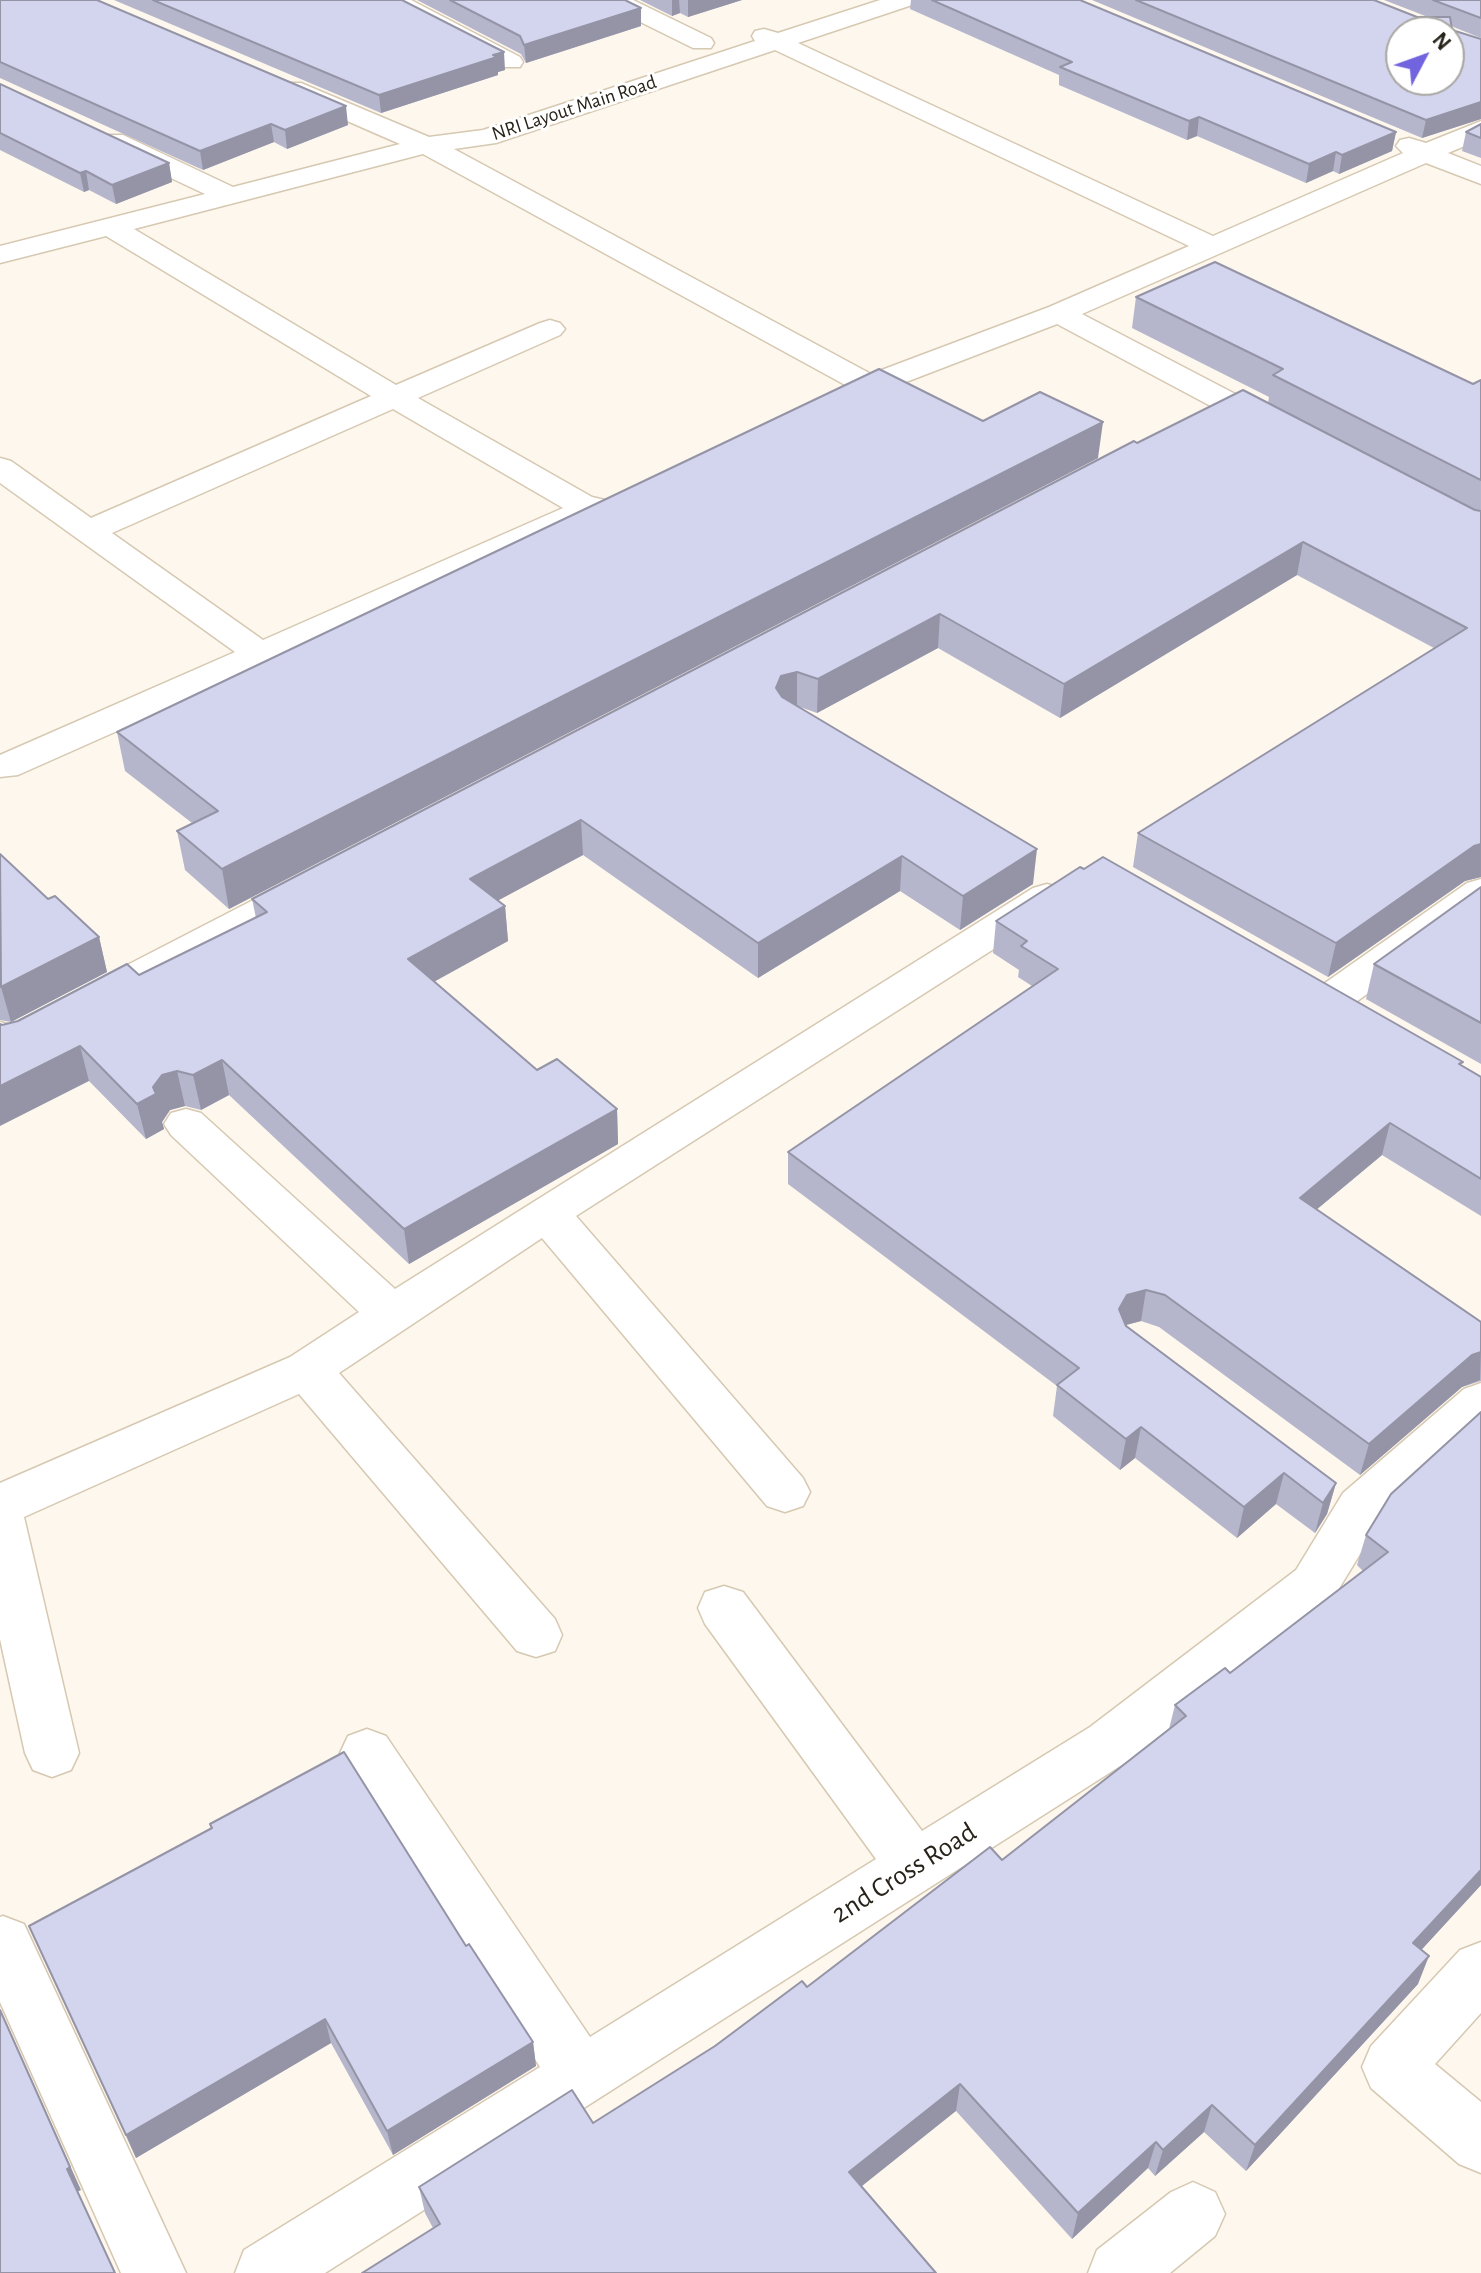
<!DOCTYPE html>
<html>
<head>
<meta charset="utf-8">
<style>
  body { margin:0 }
  #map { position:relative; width:1481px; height:2273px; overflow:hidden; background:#fdf7ed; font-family:"Alegreya Sans",sans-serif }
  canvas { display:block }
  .north { position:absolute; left:1385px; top:16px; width:80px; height:80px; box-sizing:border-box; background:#fff; border:2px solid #a9a7a3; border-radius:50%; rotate:49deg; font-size:22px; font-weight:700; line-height:32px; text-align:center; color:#28231a }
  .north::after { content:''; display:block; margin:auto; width:28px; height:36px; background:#7263de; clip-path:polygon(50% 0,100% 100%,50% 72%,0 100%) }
</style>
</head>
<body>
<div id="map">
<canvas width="1481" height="2273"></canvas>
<div class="north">N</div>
</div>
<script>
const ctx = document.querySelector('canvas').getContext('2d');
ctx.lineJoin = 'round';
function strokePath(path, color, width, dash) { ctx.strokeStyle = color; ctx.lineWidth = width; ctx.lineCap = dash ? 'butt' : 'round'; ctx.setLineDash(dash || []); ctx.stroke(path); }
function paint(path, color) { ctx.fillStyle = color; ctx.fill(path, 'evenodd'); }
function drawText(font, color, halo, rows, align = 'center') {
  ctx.font = font + ' "Alegreya Sans",sans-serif'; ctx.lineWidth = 6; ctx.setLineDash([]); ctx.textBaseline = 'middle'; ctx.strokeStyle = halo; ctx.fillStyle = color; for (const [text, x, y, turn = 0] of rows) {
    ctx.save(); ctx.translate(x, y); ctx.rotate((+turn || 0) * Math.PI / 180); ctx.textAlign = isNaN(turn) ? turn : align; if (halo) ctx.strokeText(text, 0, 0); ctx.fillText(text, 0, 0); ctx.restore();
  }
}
const minor = new Path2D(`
  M 381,0 L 411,0 L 520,57 L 523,62 L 520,67 L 502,67 L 385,5 Z
  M 602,0 L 633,0 L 711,38 L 714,43 L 711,48 L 693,48 L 606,5 Z
  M 880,0 L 916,0 L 912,5 L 798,43 L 1213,236 L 1403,153 L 1396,146 L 1400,140 L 1409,138 L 1426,143 L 1481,121 L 1481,139 L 1448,153 L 1481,166 L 1481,184 L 1426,163 L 1082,314 L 1287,421 L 1292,428 L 1287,435 L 1276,437 L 1265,435 L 1057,324 L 880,392 L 869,394 L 858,392 L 423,154 L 134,229 L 396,385 L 540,323 L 550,320 L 560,323 L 565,329 L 560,335 L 418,398 L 592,497 L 605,500 L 609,507 L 601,516 L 18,775 L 0,777 L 0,755 L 235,652 L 0,483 L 0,458 L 11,461 L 91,518 L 371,396 L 106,236 L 0,263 L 0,246 L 205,194 L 105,147 L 101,141 L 105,135 L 123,135 L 233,187 L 400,144 L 283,93 L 279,88 L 283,83 L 301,83 L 429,137 L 483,130 L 755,41 L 752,36 L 755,31 L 764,29 L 778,33 ZM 775,50 L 1189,246 L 1049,307 L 871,374 L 454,149 L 496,143 ZM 393,409 L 563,508 L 263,640 L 112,533 Z
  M 308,875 L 322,879 L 328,888 L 322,897 L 26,1053 L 11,1057 L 0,1054 L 0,1022 L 11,1025 L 294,879 Z
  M 1481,879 L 1481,911 L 1345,1010 L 1330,1014 L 1315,1010 L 1309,1000 L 1315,990 L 1467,883 Z
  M 1047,884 L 1061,888 L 1067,897 L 1061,906 L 576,1216 L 803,1478 L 810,1492 L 803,1506 L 785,1512 L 767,1506 L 542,1238 L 339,1373 L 555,1619 L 562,1635 L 555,1651 L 536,1657 L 517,1651 L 299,1394 L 24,1517 L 79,1753 L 71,1770 L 52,1777 L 33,1770 L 25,1753 L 0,1639 L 0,1483 L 290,1357 L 359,1312 L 171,1135 L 164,1124 L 171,1113 L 186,1109 L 201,1113 L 395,1289 L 1033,888 Z
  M 1481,1383 L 1481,1431 L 1379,1523 L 1332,1600 L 1128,1761 L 325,2273 L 235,2273 L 244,2250 L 540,2067 L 348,1770 L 340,1753 L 348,1736 L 367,1729 L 386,1736 L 590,2037 L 876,1859 L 705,1624 L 698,1608 L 705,1592 L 724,1586 L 743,1592 L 922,1831 L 1090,1727 L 1296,1570 L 1343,1493 L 1464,1389 Z
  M 3,1916 L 24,1924 L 186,2273 L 121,2273 L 0,2002 L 0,1917 Z
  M 1481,1942 L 1481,2013 L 1435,2064 L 1481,2102 L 1481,2173 L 1459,2164 L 1371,2088 L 1362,2067 L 1371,2046 L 1460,1950 Z
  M 1193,2182 L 1215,2192 L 1225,2214 L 1215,2236 L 1170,2273 L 1088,2273 L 1097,2250 L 1171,2192 Z`);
strokePath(minor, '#d6c8b1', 3);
paint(minor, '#fff');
paint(new Path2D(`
  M 0,0 L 348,125 L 287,149 L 274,142 L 203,170 L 0,78 Z
  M 114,0 L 402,0 L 505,70 L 498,72 L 498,75 L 381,113 Z
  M 417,0 L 625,0 L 641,8 L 641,26 L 526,63 L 521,54 Z
  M 640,0 L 742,0 L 688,17 L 680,13 L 672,16 Z
  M 911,0 L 1080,0 L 1396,132 L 1392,151 L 1339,174 L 1333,171 L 1306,183 L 1197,136 L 1187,140 L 1059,85 L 1059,75 L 910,9 Z
  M 1092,0 L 1374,0 L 1417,17 L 1428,17 L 1384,0 L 1481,0 L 1481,38 L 1451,26 L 1452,30 L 1481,39 L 1481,119 L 1422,138 Z
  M 0,84 L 169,163 L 172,182 L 116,204 L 89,190 L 84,192 L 0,150 Z
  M 1481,124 L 1481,158 L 1462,151 L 1466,132 Z
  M 1136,297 L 1473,384 L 1481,380 L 1481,877 L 1465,881 L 1328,977 L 1133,867 L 1138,833 L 1434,648 L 1297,575 L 1060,718 L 938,648 L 817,713 L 800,707 L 1033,884 L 960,930 L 900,891 L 758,978 L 583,855 L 498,900 L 505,906 L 508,941 L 434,981 L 537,1070 L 617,1109 L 618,1144 L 409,1264 L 229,1095 L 201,1110 L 185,1106 L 170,1110 L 162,1122 L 164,1129 L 146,1139 L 89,1081 L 2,1025 L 18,1021 L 139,975 L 256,918 L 252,899 L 1137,443 L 1268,403 L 1269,397 L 1132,328 Z
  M 983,421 L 1098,458 L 229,909 L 185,870 L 177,831 L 192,823 L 125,771 L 117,732 Z
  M 0,854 L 48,899 L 99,937 L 107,972 L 11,1022 L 0,1020 Z
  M 1481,887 L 1481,1064 L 1366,999 L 1374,964 Z
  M 996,921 L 1462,1065 L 1481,1077 L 1481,1216 L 1382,1155 L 1316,1210 L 1481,1322 L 1481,1381 L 1462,1387 L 1360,1475 L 1159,1327 L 1141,1321 L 1126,1325 L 1336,1483 L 1327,1514 L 1315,1533 L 1276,1504 L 1237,1538 L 1135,1458 L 1120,1470 L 1053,1416 L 1057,1386 L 788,1184 L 788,1152 L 1032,986 L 1018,977 L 1019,970 L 993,953 Z
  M 1481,1412 L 1481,1885 L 1421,1950 L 1418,1984 L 1246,2171 L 1204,2132 L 1155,2176 L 1148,2168 L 1072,2239 L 956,2111 L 433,2228 L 425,2213 L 419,2187 L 593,2123 L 807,1987 L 1002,1860 L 1169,1729 L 1175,1705 L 1230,1673 L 1363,1571 L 1357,1565 L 1366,1535 Z
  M 210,1824 L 466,1946 L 533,2042 L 536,2066 L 393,2155 L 331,2043 L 136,2158 L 29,1926 L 211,1828 Z`), '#b5b6cc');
paint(new Path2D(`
  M 672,0 L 679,0 L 680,13 L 672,16 Z
  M 688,0 L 742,0 L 688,17 Z
  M 641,8 L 641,26 L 526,63 L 524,45 Z
  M 504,52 L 505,70 L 498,72 L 498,75 L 381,113 L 379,95 Z
  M 1481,102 L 1481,119 L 1422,138 L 1426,120 Z
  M 346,106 L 348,125 L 287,149 L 285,130 Z
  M 1199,117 L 1197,136 L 1187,140 L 1189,121 Z
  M 271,124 L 274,142 L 203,170 L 200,151 Z
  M 1396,132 L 1392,151 L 1339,174 L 1342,155 Z
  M 1336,152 L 1333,171 L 1306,183 L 1309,164 Z
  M 169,163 L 172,182 L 116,204 L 112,185 Z
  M 86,171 L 89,190 L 84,192 L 80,173 Z
  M 1103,422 L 1098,458 L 229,909 L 222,869 Z
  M 1303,542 L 1297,575 L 1060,718 L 1064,684 Z
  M 940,614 L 938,648 L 817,713 L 818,679 Z
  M 797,672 L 797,706 L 780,710 L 776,688 L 781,676 Z
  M 581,820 L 583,855 L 473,914 L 470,879 Z
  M 1481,844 L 1481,877 L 1465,881 L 1328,977 L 1336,943 L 1474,846 Z
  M 1037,849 L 1033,884 L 960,930 L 963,896 Z
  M 902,856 L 900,891 L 758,978 L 758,943 Z
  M 505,906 L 508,941 L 412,994 L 408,959 Z
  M 99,937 L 107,972 L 11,1022 L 1,987 Z
  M 80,1046 L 89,1081 L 0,1126 L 0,1086 Z
  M 222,1060 L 229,1095 L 201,1110 L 193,1075 Z
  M 177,1071 L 185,1106 L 170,1110 L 162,1122 L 164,1129 L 146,1139 L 137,1104 L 153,1087 L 162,1075 Z
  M 617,1109 L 618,1144 L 409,1264 L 404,1229 Z
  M 1390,1123 L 1382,1155 L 1292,1230 L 1300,1198 Z
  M 1146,1290 L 1141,1321 L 1122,1326 L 1119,1309 L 1127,1295 Z
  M 1481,1352 L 1480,1380 L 1462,1387 L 1360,1475 L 1369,1444 L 1472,1355 Z
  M 1141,1427 L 1135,1458 L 1120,1470 L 1126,1439 Z
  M 1284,1473 L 1276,1504 L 1237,1538 L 1244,1507 Z
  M 1336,1483 L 1327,1514 L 1315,1533 L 1323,1503 Z
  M 1481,1870 L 1481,1885 L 1402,1971 L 1413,1943 Z
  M 1429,1956 L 1418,1984 L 1246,2171 L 1255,2145 Z
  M 0,2009 L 81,2190 L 77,2192 L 67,2169 Z
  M 325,2019 L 331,2043 L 136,2158 L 126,2135 Z
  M 533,2042 L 536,2066 L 393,2155 L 387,2131 Z
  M 960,2084 L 956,2111 L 847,2198 L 849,2172 Z
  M 1212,2105 L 1204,2132 L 1155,2176 L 1163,2150 Z
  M 1156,2142 L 1148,2168 L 1072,2239 L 1078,2213 Z`), '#9494a6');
const building = new Path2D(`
  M 0,0 L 97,0 L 346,106 L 285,130 L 271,124 L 200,151 L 0,62 Z
  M 153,0 L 402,0 L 504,52 L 493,55 L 497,57 L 379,95 Z
  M 450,0 L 625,0 L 641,8 L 524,45 L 520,36 Z
  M 932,0 L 1080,0 L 1396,132 L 1342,155 L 1336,152 L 1309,164 L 1199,117 L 1189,121 L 1060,67 L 1072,62 Z
  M 1136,0 L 1374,0 L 1417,17 L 1450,17 L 1452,30 L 1481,39 L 1481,102 L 1426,120 ZM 1401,32 L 1449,32 L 1449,80 L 1401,80 Z
  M 1433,0 L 1481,0 L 1481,18 Z
  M 0,84 L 169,163 L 112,185 L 86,171 L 80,173 L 0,133 Z
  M 1481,124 L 1481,138 L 1466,132 Z
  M 1215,262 L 1473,384 L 1481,380 L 1481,480 L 1273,375 L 1283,369 L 1136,297 Z
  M 879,369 L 983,421 L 1040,392 L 1103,422 L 222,869 L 177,831 L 218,811 L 117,732 Z
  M 1243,390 L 1475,510 L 1481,511 L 1481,844 L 1474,846 L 1336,943 L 1138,833 L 1467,628 L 1303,542 L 1064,684 L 940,614 L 818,679 L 797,672 L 781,676 L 776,688 L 782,697 L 1037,849 L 963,896 L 902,856 L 758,943 L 581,820 L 470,879 L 505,906 L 408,959 L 537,1070 L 557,1059 L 617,1109 L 404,1229 L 222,1060 L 193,1075 L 177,1071 L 162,1075 L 153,1087 L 156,1094 L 137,1104 L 80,1046 L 0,1086 L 0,1024 L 2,1025 L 18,1021 L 127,964 L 139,975 L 267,912 L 252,899 L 1134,441 L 1137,443 Z
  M 0,854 L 48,899 L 55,896 L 99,937 L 1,987 Z
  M 1103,857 L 1463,1062 L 1459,1064 L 1481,1077 L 1481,1179 L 1390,1123 L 1300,1198 L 1481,1322 L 1481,1352 L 1472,1355 L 1369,1444 L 1165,1295 L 1146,1290 L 1127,1295 L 1119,1309 L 1126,1326 L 1336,1483 L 1323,1503 L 1284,1473 L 1244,1507 L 1141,1427 L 1126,1439 L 1057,1385 L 1079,1368 L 788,1152 L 1058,969 L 1021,946 L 1027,941 L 996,921 L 1080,867 L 1084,869 Z
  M 1481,887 L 1481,1023 L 1374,964 Z
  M 1481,1412 L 1481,1870 L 1413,1943 L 1429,1956 L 1255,2145 L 1212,2105 L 1163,2150 L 1156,2142 L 1078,2213 L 960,2084 L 849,2172 L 936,2273 L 362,2273 L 440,2224 L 419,2187 L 572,2090 L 593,2123 L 715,2046 L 802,1981 L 807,1987 L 990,1847 L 1002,1860 L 1186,1716 L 1175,1705 L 1225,1668 L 1230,1673 L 1388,1552 L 1366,1535 L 1391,1494 Z
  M 344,1752 L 466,1946 L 469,1944 L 533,2042 L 387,2131 L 325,2019 L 126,2135 L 29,1926 L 212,1828 L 210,1824 Z
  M 0,2010 L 70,2167 L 67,2169 L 115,2273 L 0,2273 Z`);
paint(building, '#d3d4ed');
strokePath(building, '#9494a6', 2);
drawText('20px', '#28231a', '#fff', [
  ["NRI Layout Main Road",574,108,-18]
]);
drawText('28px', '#28231a', '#fff', [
  ["2nd Cross Road",904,1873,-32]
]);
</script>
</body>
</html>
